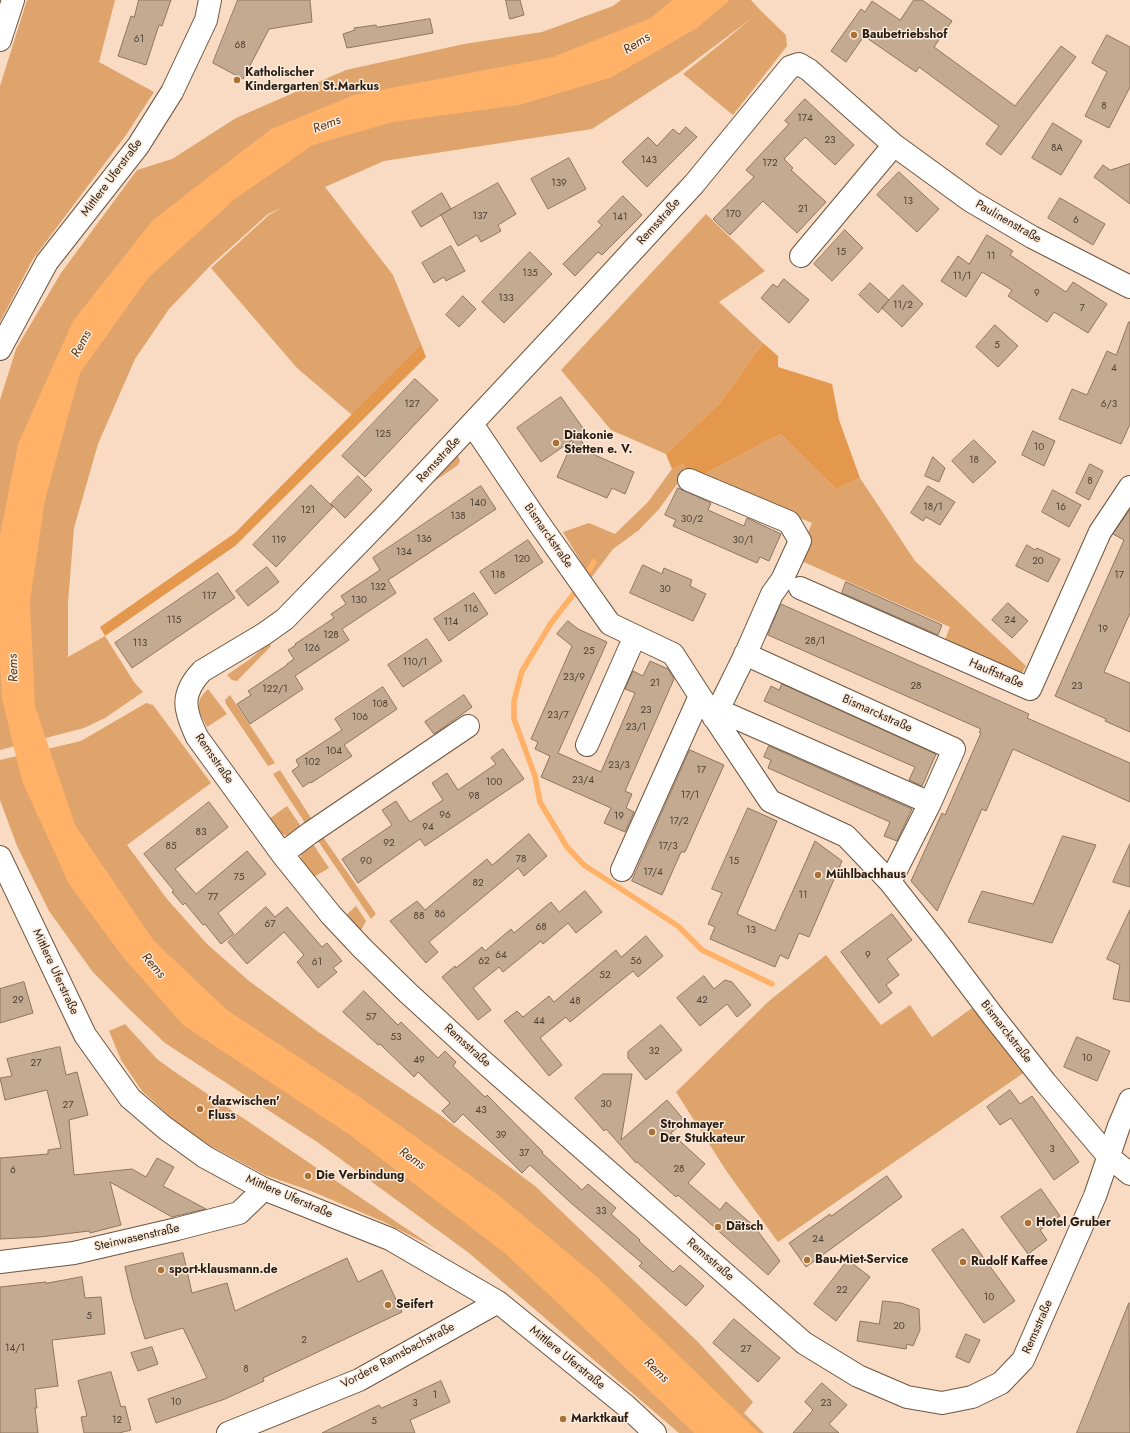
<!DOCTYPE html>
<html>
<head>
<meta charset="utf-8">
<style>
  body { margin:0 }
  canvas { display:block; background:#f8dbc2 }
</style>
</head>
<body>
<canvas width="1130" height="1433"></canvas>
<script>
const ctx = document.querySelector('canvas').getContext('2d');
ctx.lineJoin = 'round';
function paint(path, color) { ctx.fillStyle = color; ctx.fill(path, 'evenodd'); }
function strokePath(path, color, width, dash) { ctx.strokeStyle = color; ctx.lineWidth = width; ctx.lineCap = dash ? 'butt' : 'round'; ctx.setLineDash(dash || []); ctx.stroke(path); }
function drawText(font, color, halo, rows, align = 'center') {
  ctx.font = font + ' Jost,sans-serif'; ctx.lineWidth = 3; ctx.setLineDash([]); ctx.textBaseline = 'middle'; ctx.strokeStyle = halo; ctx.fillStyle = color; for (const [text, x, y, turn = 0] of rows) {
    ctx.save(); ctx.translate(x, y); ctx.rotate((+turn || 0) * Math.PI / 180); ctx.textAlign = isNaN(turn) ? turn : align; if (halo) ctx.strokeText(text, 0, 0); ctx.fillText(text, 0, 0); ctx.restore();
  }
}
paint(new Path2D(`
  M 27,0 L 115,0 L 99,62 L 154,92 L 126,135 L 33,259 L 0,322 L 0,86 Z
  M 621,0 L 751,0 L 761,11 L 786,35 L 787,46 L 733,115 L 683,74 L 723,42 L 752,18 L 680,72 L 592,129 L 384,161 L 325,187 L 393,275 L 421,344 L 352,415 L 297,368 L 211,268 L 269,215 L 283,207 L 268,214 L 210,266 L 169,309 L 135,359 L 98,444 L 74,528 L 68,603 L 68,657 L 105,636 L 134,682 L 143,692 L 105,718 L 84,728 L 0,750 L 0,400 L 16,349 L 61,273 L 137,170 L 172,159 L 236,118 L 346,70 L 464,44 L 542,32 L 613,6 Z
  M 706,214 L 765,271 L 719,302 L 763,343 L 719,404 L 666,454 L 611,430 L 561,370 Z
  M 780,434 L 836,489 L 860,478 L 915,561 L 1026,666 L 1022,673 L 944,642 L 950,627 L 797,559 L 812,523 L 699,477 Z
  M 456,451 L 460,461 L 458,465 L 426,487 Z
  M 683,464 L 686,472 L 659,509 L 639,530 L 613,549 L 591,578 L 563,532 L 589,523 L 615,534 L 648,502 L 672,469 Z
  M 269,643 L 271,646 L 237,681 L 232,680 L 227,675 L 250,659 Z
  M 208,689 L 227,714 L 207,727 C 199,711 193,703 208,689 Z
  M 230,695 L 275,763 L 268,766 L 226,704 L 225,700 Z
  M 146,703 L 153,705 L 211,783 L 127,845 L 167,899 L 207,944 L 249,981 L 317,1031 L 440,1115 L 535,1186 L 698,1342 L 753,1402 L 744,1413 L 764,1433 L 679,1433 L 469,1253 L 320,1144 L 165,1043 L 129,1009 L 92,971 L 49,911 L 17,846 L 0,800 L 0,760 L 81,741 Z
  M 280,770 L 313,821 L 307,826 L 273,774 Z
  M 287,806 L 302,828 C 286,842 279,835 269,819 Z
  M 321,834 L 376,914 L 371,919 L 316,838 Z
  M 311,841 L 329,868 L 312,878 C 301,864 294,855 311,841 Z
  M 356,906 L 366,921 L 359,934 L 344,917 Z
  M 826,955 L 881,1025 L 910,1005 L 932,1037 L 972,1008 L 1025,1072 L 778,1242 L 727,1172 L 676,1092 L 769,1001 Z
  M 125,1024 L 157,1059 L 172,1070 L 435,1248 L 384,1222 L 311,1191 L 265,1175 L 209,1145 L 177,1123 L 142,1091 L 121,1060 L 109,1031 Z`), '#dfa36c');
paint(new Path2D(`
  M 763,343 L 778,356 L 778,367 L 832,384 L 839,420 L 860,478 L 836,489 L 780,434 L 699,477 L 686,472 L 683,464 L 672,469 L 666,454 L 719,404 Z
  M 421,344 L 426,357 L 235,546 L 105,636 L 100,627 L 235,533 Z`), '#e4984d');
paint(new Path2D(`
  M 672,0 L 730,0 L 697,28 L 610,78 L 519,105 L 393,122 L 313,145 L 235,199 L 148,278 L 80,373 L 45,500 L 30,601 L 35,706 L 75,825 L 154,941 L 227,1010 L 364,1100 L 498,1195 L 597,1277 L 759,1433 L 694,1433 L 506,1254 L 350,1135 L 183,1025 L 123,957 L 69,884 L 22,781 L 2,699 L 0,665 L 0,535 L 18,444 L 73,321 L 153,220 L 271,129 L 354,95 L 553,57 L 651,18 Z`), '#feb167');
strokePath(new Path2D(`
  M 584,578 L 594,562
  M 579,587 L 551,623 L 522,671 L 514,701 L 514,719 L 535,776 L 540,802 L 567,847 L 584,865 L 678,926 L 702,950 L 772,984`), '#feb167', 5.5);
const building = new Path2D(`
  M 139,0 L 171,0 L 162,26 L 159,25 L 146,65 L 118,56 L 131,16 L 134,17 Z
  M 238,0 L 310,0 L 312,22 L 269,29 L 243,79 L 213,63 Z
  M 506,0 L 520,0 L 524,15 L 510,19 Z
  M 914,0 L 922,0 L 952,21 L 934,47 L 1015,106 L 1061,46 L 1076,57 L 1001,155 L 986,144 L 999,126 L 919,67 L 916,72 L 864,36 L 846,62 L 831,51 L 861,9 L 865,12 L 872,1 L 900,20 Z
  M 430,19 L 433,33 L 347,48 L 343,34 L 355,30 L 354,28 L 376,25 L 377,27 Z
  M 1107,35 L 1130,47 L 1130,87 L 1109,128 L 1085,116 L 1107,72 L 1092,63 Z
  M 805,99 L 854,145 L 835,165 L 805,137 L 784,159 L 793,168 L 791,170 L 826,202 L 797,233 L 763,201 L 730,235 L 713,219 L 754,177 L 746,170 L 789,124 L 785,121 Z
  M 1053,123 L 1082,141 L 1061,175 L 1032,158 Z
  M 686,127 L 697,137 L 647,187 L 622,162 L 648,137 L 657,146 L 673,129 L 679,134 Z
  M 569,158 L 586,189 L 548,209 L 531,179 Z
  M 1130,164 L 1130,204 L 1094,177 L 1103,165 L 1110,170 Z
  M 899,172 L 939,209 L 917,232 L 877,195 Z
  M 498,183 L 516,214 L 498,225 L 501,231 L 481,242 L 477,235 L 458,246 L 441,215 Z
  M 442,193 L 451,209 L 421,227 L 412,212 Z
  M 623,196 L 642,215 L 602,255 L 598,252 L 575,276 L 563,264 L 602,225 L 598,222 Z
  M 1060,198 L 1105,224 L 1093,245 L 1048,218 Z
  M 845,230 L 863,248 L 832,281 L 814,264 Z
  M 987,235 L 1013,251 L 1010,255 L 1066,292 L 1073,282 L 1107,304 L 1088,333 L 1054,312 L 1047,322 L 1008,296 L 1012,290 L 982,272 L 966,297 L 941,281 L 958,256 L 969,264 Z
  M 451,246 L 465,271 L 446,281 L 444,277 L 434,283 L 422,263 Z
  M 530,252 L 552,274 L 504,323 L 482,302 Z
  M 784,279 L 809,300 L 789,323 L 761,298 L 773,284 L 777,287 Z
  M 870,283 L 889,300 L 878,313 L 859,295 Z
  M 903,285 L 923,304 L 902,327 L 882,308 Z
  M 463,296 L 476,309 L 459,327 L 446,315 Z
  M 1129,322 L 1130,322 L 1130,424 L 1121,444 L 1059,419 L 1072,389 L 1087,395 L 1107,351 L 1116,355 Z
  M 995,325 L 1018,346 L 998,367 L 976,347 Z
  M 415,379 L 438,400 L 365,477 L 342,456 Z
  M 561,397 L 585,431 L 578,436 L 590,453 L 634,472 L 625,494 L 612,488 L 607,498 L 557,477 L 574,439 L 541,462 L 517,428 Z
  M 1033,431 L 1055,441 L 1044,466 L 1022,455 Z
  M 974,440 L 996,462 L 973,483 L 952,461 Z
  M 933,457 L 945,468 L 939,482 L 925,476 Z
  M 1090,464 L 1103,471 L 1089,500 L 1076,493 Z
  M 358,476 L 372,490 L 345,518 L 331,504 Z
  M 311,485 L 333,507 L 276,567 L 253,545 Z
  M 481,486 L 496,509 L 388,580 L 396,593 L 342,629 L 349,640 L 295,676 L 303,689 L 250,724 L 237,704 L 251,695 L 248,691 L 287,665 L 287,664 L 294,659 L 288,650 L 296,645 L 295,644 L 334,618 L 331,614 L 346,604 L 341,596 L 380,570 L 373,558 Z
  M 928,486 L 955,502 L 940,525 L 926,517 L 923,521 L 911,513 Z
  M 678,488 L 711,503 L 708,510 L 744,526 L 747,518 L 781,534 L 769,561 L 760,557 L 757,563 L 673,526 L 676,520 L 665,515 Z
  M 1053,490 L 1081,505 L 1069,527 L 1042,512 Z
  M 1130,510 L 1130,613 L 1104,672 L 1130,683 L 1130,732 L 1105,721 L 1106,719 L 1055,696 L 1124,540 L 1113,534 Z
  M 528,540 L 543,562 L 495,594 L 480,572 Z
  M 1027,545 L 1035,550 L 1037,548 L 1060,559 L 1048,582 L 1016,566 Z
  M 643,565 L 662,574 L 664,568 L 692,580 L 690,586 L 706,594 L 693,621 L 630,593 Z
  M 267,567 L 279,582 L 248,606 L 236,591 Z
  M 218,573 L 235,598 L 132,668 L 115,643 Z
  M 846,582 L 942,625 L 938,635 L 842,593 Z
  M 474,593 L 488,614 L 449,641 L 434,619 Z
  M 1008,603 L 1028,621 L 1012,638 L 992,620 Z
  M 781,604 L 1029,714 L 1027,718 L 1130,763 L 1130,802 L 1013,749 L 986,811 L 982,809 L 937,911 L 911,881 L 942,813 L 945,815 L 981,733 L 979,732 L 981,729 L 768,635 Z
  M 568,621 L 578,629 L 607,642 L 558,753 L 601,772 L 635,693 L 625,689 L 633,671 L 643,676 L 650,661 L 668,669 L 674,679 L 625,791 L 632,794 L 626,808 L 634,812 L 625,832 L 604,823 L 611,808 L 541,777 L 550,756 L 535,749 L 538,742 L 531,739 L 572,646 L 557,634 Z
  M 427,639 L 442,661 L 403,687 L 388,665 Z
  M 782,684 L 936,754 L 922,786 L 909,780 L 915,767 L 764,701 L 771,686 L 779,690 Z
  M 383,687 L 397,709 L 344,745 L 352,756 L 311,783 L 310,782 L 303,787 L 292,771 L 299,766 L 296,760 L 342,730 L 335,719 Z
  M 464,695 L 472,707 L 434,734 L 425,722 Z
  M 769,746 L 912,809 L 897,841 L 884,836 L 890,822 L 768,768 L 771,760 L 764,757 Z
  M 503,749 L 524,779 L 425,846 L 420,839 L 358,883 L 342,859 L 392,825 L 382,810 L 396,801 L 410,822 L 443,800 L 432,783 L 447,773 L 458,790 L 496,764 L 491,758 Z
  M 690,750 L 724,765 L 685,852 L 681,852 L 662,895 L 632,881 Z
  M 209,802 L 228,827 L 175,869 L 196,894 L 247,851 L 266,874 L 218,913 L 234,934 L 221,944 L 205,924 L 203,925 L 185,903 L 183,905 L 172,892 L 174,891 L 144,854 Z
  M 748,808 L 777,821 L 737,914 L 775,931 L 815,841 L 842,861 L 809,937 L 799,933 L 788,959 L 780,955 L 775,967 L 710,939 L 715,927 L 708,924 L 722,893 L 712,889 Z
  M 529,834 L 547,856 L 524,876 L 518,868 L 429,942 L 438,952 L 426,963 L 390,921 L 417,901 L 425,910 L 487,859 L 492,865 Z
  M 1063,836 L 1096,845 L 1052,943 L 968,922 L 982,891 L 1033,904 Z
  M 1130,844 L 1130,887 L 1113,882 Z
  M 585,891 L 602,912 L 576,933 L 568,923 L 543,944 L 541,941 L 503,972 L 499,967 L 473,988 L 491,1010 L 478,1020 L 442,977 L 455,966 L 456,968 L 482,947 L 485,951 L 511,929 L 514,933 L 551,902 L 559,912 Z
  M 266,907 L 275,917 L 287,907 L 322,947 L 327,943 L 342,961 L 333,968 L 337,972 L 318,988 L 297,962 L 304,955 L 284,932 L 247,964 L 228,942 Z
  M 1130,910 L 1130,1002 L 1113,999 L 1120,965 L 1107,959 Z
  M 892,914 L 912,940 L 887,959 L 899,975 L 886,985 L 892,993 L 879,1003 L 841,952 Z
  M 646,936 L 663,956 L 638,977 L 633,971 L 570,1022 L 566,1017 L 540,1038 L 562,1065 L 549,1076 L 504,1021 L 517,1011 L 523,1017 L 549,996 L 554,1002 L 616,950 L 621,957 Z
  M 704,976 L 714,989 L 725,980 L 732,982 L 751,1005 L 737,1017 L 727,1004 L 700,1026 L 677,998 Z
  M 24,982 L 33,1013 L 0,1023 L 0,989 Z
  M 364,991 L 398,1025 L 401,1022 L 438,1058 L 445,1051 L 456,1062 L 453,1066 L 485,1097 L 487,1095 L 543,1152 L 542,1153 L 582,1190 L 588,1184 L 616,1208 L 611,1214 L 640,1240 L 639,1241 L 673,1272 L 680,1265 L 704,1286 L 686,1306 L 639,1266 L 642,1263 L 571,1203 L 530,1165 L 522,1173 L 463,1114 L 454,1123 L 442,1111 L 450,1103 L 418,1072 L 414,1077 L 380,1044 L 378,1045 L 343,1012 Z
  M 661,1025 L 682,1050 L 646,1080 L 628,1058 L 628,1052 Z
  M 1077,1037 L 1110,1051 L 1097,1081 L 1064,1067 Z
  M 60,1047 L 66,1075 L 77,1072 L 88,1115 L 69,1120 L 74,1175 L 132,1169 L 146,1177 L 157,1158 L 174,1167 L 163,1186 L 206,1209 L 172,1217 L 110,1182 L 121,1225 L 90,1233 L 89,1231 L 40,1237 L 0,1239 L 0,1158 L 48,1154 L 48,1150 L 61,1148 L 47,1090 L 5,1100 L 0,1078 L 12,1076 L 7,1059 Z
  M 603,1074 L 632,1074 L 621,1140 L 667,1100 L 685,1121 L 671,1133 L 705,1164 L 688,1183 L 720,1210 L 726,1202 L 754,1226 L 780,1261 L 768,1275 L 678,1195 L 676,1197 L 637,1162 L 636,1163 L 606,1129 L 604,1131 L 575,1098 Z
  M 1010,1090 L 1020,1104 L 1032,1096 L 1079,1162 L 1054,1180 L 1011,1118 L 1000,1125 L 987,1107 Z
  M 887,1176 L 902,1197 L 806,1267 L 789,1243 L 830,1214 L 831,1216 Z
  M 1041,1189 L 1060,1216 L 1040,1230 L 1047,1240 L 1028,1254 L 1001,1217 Z
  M 963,1229 L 1015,1301 L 984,1323 L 932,1250 Z
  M 183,1253 L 192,1293 L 227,1283 L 235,1311 L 347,1258 L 358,1282 L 382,1270 L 402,1312 L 263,1378 L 264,1381 L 225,1399 L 156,1423 L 148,1399 L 207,1378 L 183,1328 L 145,1339 L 132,1297 L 125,1267 Z
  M 848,1260 L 870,1277 L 836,1321 L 814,1304 Z
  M 82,1277 L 85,1298 L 101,1297 L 105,1334 L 52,1340 L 58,1386 L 35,1389 L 37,1408 L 35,1408 L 38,1433 L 0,1433 L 0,1287 L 46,1282 L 46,1283 Z
  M 883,1301 L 901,1303 L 919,1309 L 920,1330 L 913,1346 L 907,1344 L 906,1349 L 857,1341 L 860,1321 L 879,1324 Z
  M 1129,1303 L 1130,1433 L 1077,1433 Z
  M 734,1319 L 780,1358 L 758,1382 L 713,1343 Z
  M 966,1334 L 980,1340 L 969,1363 L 956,1357 Z
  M 152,1347 L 158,1364 L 138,1371 L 131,1353 Z
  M 111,1372 L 121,1407 L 125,1406 L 131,1430 L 119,1433 L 84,1433 L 81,1417 L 87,1416 L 78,1381 Z
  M 441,1381 L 450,1402 L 410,1420 L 415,1433 L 322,1433 L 379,1405 L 381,1408 Z
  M 822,1383 L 847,1405 L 829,1424 L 839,1433 L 793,1433 L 813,1410 L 805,1402 Z`);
paint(building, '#c5aa92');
strokePath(building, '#8f755f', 1);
const minor = new Path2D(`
  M 801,256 L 894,145
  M 1130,287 L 1032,237 L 971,201 L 894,145 L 809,70 L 799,64 L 790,67 L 694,184 L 567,322 L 390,511 L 285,619 L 264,634 L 202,671 C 180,694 184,710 197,737 L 282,854 L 331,915 L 362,948 L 408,993 L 478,1057 L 804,1343 L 858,1376 L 907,1397 L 942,1403 L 972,1397 L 1001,1383 L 1023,1360 L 1095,1196 L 1119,1126 L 1130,1100
  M 0,349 L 47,262 L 138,146 L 172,92 L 206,20 L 210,0
  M 472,424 L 538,522 L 610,624 L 673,654 L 700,696 L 770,801 L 846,836 L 890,882 L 930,803 L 954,749 L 745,654
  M 689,480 L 789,522 L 800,541 L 782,580 L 772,594 L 747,651 L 714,718
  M 800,588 L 1030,689 L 1100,532 L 1130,487
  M 718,710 L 930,803
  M 587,745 L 635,636
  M 282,854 L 310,833 L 468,726
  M 0,857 L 85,1035 L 130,1098 L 165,1128 L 205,1157 L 264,1189 L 390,1239 L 498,1302 L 625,1405 L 655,1433
  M 622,870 L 700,696
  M 890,882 L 941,947 L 993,1016 L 1046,1083 L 1109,1157 L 1130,1174
  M 0,1262 L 74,1253 L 177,1229 L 239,1213 L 264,1189
  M 228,1433 L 359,1380 L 498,1302`);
const major = new Path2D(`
  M 0,40 L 13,0`);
strokePath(minor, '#6d553f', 24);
strokePath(major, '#6d553f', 24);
strokePath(minor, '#fff', 22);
strokePath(major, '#fff', 22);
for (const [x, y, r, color] of [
  [854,35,4,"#ad7033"],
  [237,80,4,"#ad7033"],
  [556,443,4,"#ad7033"],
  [818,875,4,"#ad7033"],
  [200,1109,4,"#ad7033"],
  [652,1132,4,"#ad7033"],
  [308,1176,4,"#ad7033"],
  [1028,1223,4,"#ad7033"],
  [718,1227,4,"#ad7033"],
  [807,1260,4,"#ad7033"],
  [963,1262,4,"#ad7033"],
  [161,1270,4,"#ad7033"],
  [388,1305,4,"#ad7033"],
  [563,1419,4,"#ad7033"]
]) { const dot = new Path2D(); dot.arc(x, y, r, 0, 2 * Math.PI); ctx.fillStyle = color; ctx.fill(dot); strokePath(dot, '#fceadb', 1.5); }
drawText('10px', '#4f4134', null, [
  ["61",139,40],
  ["68",240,46],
  ["8",1104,107],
  ["174",805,119],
  ["23",830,141],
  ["8A",1057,149],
  ["143",649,161],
  ["172",770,164],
  ["139",559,184],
  ["13",908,202],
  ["21",803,210],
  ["170",733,215],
  ["137",480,217],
  ["141",620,218],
  ["6",1076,221],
  ["15",841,253],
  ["11",991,257],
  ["135",530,274],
  ["11/1",962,277],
  ["9",1037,294],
  ["133",506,299],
  ["11/2",903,306],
  ["7",1082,309],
  ["5",997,346],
  ["4",1114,369],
  ["127",412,405],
  ["6/3",1109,405],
  ["125",383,435],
  ["10",1039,448],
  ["18",974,461],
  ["8",1090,482],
  ["140",478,504],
  ["18/1",933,508],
  ["16",1061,508],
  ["121",308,511],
  ["138",458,517],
  ["30/2",692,520],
  ["136",424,540],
  ["119",279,541],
  ["30/1",743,541],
  ["134",404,553],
  ["120",522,560],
  ["20",1038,562],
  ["118",498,576],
  ["17",1119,576],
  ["132",378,588],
  ["30",665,590],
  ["117",209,597],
  ["130",359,601],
  ["116",471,610],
  ["115",174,621],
  ["24",1010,621],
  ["114",451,623],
  ["19",1103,630],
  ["128",331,636],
  ["28/1",815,642],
  ["113",140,644],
  ["126",312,649],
  ["25",589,652],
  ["110/1",415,663],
  ["23/9",574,678],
  ["21",655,684],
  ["28",916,687],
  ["23",1077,687],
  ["122/1",275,690],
  ["108",380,705],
  ["23",646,711],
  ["23/7",558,716],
  ["106",360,718],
  ["23/1",636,728],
  ["104",334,752],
  ["102",312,763],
  ["23/3",619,766],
  ["17",701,771],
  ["23/4",583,781],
  ["100",494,783],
  ["17/1",690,796],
  ["98",474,797],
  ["96",445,816],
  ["19",619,817],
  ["17/2",679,822],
  ["94",428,828],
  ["83",201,833],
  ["92",389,844],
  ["85",171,847],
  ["17/3",668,847],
  ["78",521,860],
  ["90",366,862],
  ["15",734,862],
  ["17/4",653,873],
  ["75",239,878],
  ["82",478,884],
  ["11",803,896],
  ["77",213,898],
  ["86",440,915],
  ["88",419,917],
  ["67",270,925],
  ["68",541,928],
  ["13",751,931],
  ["64",501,956],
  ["9",868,956],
  ["62",484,962],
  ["56",636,962],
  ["61",317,963],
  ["52",605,976],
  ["29",18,1001],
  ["42",702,1001],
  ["48",575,1002],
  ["57",371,1018],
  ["44",539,1022],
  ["53",396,1038],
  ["32",654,1052],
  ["10",1087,1059],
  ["49",419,1061],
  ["27",36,1064],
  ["30",606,1105],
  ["27",68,1106],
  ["43",481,1111],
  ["39",501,1136],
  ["3",1052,1150],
  ["37",524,1154],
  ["28",679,1170],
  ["6",13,1171],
  ["33",601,1212],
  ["24",818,1240],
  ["22",842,1291],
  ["10",989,1298],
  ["5",89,1317],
  ["20",899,1327],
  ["2",304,1341],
  ["14/1",15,1349],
  ["27",746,1350],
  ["8",246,1370],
  ["1",435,1396],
  ["10",176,1403],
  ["3",415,1404],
  ["23",826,1404],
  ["12",117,1421],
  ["5",374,1422]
]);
drawText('bold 12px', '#281e14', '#fceadb', [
  ["Baubetriebshof",862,35],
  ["Katholischer",245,73],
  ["Kindergarten St.Markus",245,87],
  ["Diakonie",564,436],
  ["Stetten e. V.",564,450],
  ["Mühlbachhaus",826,875],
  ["'dazwischen'",208,1102],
  ["Fluss",208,1116],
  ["Strohmayer",660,1125],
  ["Der Stukkateur",660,1139],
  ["Die Verbindung",316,1176],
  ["Hotel Gruber",1036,1223],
  ["Dätsch",726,1227],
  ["Bau-Miet-Service",815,1260],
  ["Rudolf Kaffee",971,1262],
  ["sport-klausmann.de",169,1270],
  ["Seifert",396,1305],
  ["Marktkauf",571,1419]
], 'left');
drawText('12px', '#281e14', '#fceadb', [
  ["Mittlere Uferstraße",112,178,-53],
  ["Remsstraße",659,222,-48],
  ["Paulinenstraße",1008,222,30],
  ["Remsstraße",439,460,-47],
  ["Bismarckstraße",548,536,55],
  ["Hauffstraße",996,674,23],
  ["Bismarckstraße",877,714,24],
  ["Remsstraße",214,759,55],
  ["Mittlere Uferstraße",55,972,65],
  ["Bismarckstraße",1006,1032,52],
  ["Remsstraße",467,1046,42],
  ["Mittlere Uferstraße",289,1197,23],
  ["Steinwasenstraße",137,1238,-13],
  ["Remsstraße",710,1260,41],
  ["Remsstraße",1038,1327,-66],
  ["Vordere Ramsbachstraße",398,1356,-28],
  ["Mittlere Uferstraße",567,1358,39]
]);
drawText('italic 13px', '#553516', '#fceadb', [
  ["Rems",637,44,-32],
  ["Rems",327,125,-21],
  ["Rems",82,344,-62],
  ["Rems",14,668,-92],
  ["Rems",153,966,49],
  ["Rems",412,1159,35],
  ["Rems",656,1371,44]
]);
</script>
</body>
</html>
